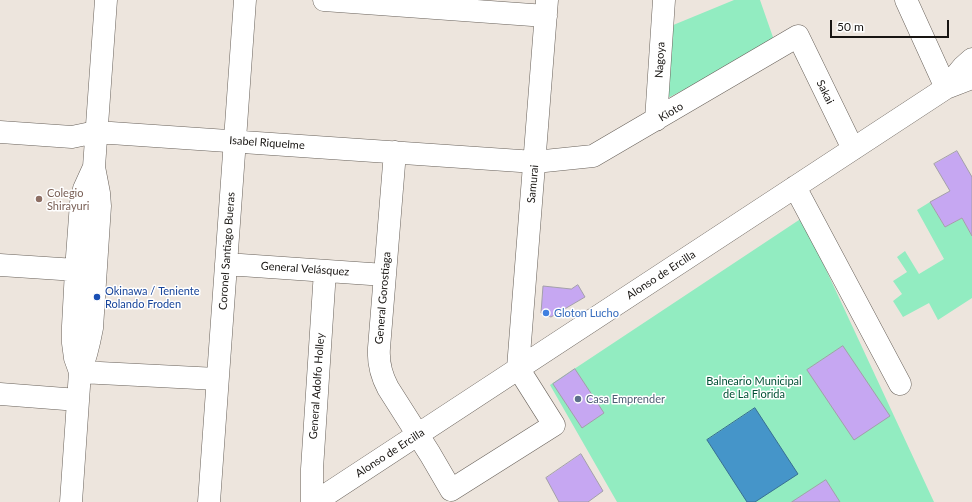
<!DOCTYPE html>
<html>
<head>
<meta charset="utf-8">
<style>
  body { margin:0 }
  #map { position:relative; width:972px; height:502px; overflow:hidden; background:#ede5dd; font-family:Lato,sans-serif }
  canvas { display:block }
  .scale { position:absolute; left:830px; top:20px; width:119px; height:18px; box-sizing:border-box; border:2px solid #181512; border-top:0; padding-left:5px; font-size:12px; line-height:14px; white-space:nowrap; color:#181512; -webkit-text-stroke:3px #fff; paint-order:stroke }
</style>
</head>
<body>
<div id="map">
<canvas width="972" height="502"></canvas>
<div class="scale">50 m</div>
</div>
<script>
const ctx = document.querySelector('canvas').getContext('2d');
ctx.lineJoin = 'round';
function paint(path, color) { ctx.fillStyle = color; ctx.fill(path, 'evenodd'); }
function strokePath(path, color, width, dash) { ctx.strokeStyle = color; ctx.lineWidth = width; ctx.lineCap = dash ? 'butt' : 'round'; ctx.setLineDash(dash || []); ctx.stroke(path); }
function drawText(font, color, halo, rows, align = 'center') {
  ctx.font = font + ' Lato,sans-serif'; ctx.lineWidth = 3; ctx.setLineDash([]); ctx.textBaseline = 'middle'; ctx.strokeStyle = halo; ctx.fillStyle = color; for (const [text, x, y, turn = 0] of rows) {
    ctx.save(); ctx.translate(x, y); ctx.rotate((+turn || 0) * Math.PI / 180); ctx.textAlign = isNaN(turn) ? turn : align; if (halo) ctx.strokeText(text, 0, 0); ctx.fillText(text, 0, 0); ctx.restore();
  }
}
paint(new Path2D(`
  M 734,0 L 760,0 L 775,43 L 660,102 L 666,28 Z
  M 930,202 L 945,227 L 962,218 L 972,236 L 972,298 L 938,320 L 929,303 L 903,317 L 893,301 L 902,294 L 893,281 L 907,272 L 897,257 L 905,251 L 919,274 L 944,259 L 917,210 Z
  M 802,218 L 934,502 L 617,502 L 550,385 Z`), '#92ecc1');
const water = new Path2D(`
  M 755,408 L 798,474 L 755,502 L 747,502 L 707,440 Z`);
paint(water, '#4595c9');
strokePath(water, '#386f92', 1);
const building = new Path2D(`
  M 957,151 L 972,177 L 972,236 L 962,218 L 945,227 L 930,202 L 950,191 L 934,164 Z
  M 578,285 L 585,297 L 551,317 L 541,313 L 543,286 L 571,289 Z
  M 843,346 L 890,416 L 854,440 L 807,370 Z
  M 575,369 L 604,413 L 582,428 L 553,384 Z
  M 581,454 L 603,491 L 588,502 L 559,502 L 546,478 Z
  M 826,480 L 840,502 L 792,502 Z`);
paint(building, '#c6a7f2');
strokePath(building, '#a39fa9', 1);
const minor = new Path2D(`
  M 324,0 L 546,16
  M 906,0 L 946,88
  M 948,85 L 963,67 L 972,59
  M 656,120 L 664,0
  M 0,132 L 72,137 L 96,132 L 535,162 L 593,156 L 798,36 L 853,149
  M 395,152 L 379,348 C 378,362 381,375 388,388 L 430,454 L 451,490 L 554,425 L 518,368 L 547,0
  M 795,187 L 900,384
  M 226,264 L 385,275
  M 0,265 L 76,270 L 91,270
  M 80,372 L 75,358 L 73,343 L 73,326 L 76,270 L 81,203 L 84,189 L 94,167
  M 80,372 L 217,379
  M 0,394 L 78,400
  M 71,502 L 80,372 C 86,358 89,344 92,328 L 100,206 L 99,193 L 94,167 L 106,0
  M 209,502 L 245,0
  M 312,502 L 312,469 L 325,271
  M 315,502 L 946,88 L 972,78`);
strokePath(minor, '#68615a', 23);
strokePath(minor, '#fff', 22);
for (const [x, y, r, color] of [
  [39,199,4,"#8d6e63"],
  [97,297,4,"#1a4fb4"],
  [546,313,4,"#3f7fe0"],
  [578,399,4,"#5c6f8a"]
]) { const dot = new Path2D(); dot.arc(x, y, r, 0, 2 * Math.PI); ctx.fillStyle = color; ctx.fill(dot); strokePath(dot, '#fff', 1.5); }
drawText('11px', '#181512', '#fff', [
  ["Nagoya",660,60,-87],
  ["Sakai",825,92,64],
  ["Kioto",671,112,-31],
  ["Isabel Riquelme",267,143,4],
  ["Samurai",533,184,-85],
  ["Coronel Santiago Bueras",227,251,-86],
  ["General Velásquez",305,269,4],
  ["Alonso de Ercilla",661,275,-33],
  ["General Gorostiaga",383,298,-85],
  ["General Adolfo Holley",317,386,-86],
  ["Alonso de Ercilla",390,453,-33]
]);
drawText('11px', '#785e54', '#fff', [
  ["Colegio",47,193],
  ["Shirayuri",47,206]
], 'left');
drawText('11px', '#164399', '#fff', [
  ["Okinawa / Teniente",105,291],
  ["Rolando Froden",105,304]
], 'left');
drawText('11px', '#366cbe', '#fff', [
  ["Gloton Lucho",554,313]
], 'left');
drawText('11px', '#005135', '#fff', [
  ["Balneario Municipal",754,381],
  ["de La Florida",754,394]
]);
drawText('11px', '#4e5e75', '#fff', [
  ["Casa Emprender",586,399]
], 'left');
</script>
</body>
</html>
